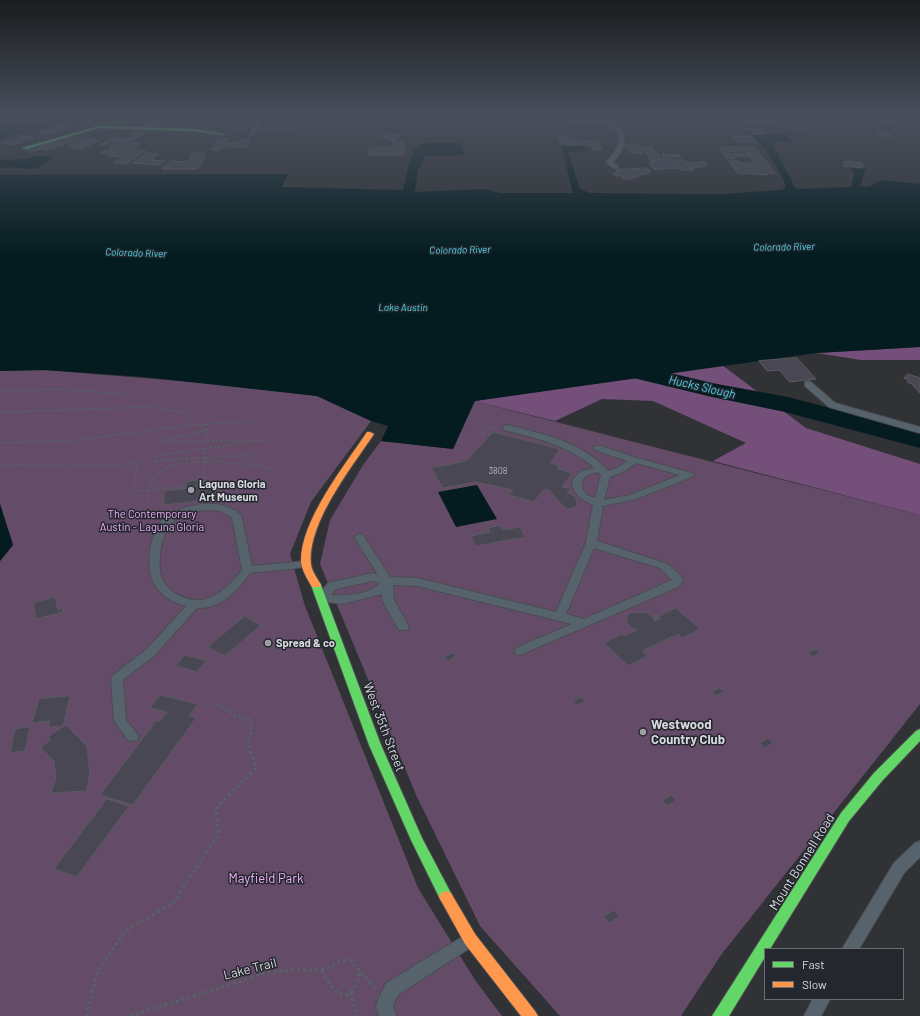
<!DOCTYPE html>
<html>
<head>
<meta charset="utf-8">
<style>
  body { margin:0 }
  #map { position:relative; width:920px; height:1016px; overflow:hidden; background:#303235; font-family:Barlow,sans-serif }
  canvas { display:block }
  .legend { position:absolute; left:764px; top:948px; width:140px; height:52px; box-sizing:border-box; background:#24272e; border:1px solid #6c6e74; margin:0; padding:5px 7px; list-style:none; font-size:12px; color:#d7d9de }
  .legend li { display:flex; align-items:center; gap:8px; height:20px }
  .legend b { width:20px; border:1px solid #6c6e74 }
</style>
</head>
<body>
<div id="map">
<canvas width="920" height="1016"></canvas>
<ul class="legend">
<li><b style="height:5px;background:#63d668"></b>Fast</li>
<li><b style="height:5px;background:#ff974d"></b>Slow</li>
</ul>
</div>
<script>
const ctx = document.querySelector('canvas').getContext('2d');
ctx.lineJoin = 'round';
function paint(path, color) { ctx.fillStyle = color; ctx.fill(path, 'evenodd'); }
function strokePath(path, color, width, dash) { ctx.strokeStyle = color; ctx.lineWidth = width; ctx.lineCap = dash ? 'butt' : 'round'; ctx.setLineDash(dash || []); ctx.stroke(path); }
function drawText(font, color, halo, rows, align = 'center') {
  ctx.font = font + ' Barlow,sans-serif'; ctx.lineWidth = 3; ctx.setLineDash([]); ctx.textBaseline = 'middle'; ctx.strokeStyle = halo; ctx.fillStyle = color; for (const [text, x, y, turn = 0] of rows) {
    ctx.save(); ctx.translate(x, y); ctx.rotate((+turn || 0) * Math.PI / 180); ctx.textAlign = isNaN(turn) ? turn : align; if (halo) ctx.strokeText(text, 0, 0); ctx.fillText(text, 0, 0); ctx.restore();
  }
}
paint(new Path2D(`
  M 44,370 L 216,384 L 317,396 L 371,421 L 311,502 L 290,554 L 305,606 L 418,888 L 475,980 L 502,1016 L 0,1016 L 0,561 L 13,545 L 0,504 L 0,371 Z
  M 474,401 L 920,515 L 920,704 L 721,955 L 681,1016 L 560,1016 L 480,926 L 417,797 L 320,564 L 330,520 L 363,465 L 381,441 L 453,449 Z`), '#644b68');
paint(new Path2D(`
  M 920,347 L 920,360 L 861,360 L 816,353 Z
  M 722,365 L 806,428 L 920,464 L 920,515 L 713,461 L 746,443 L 653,401 L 602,399 L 555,421 L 474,401 Z`), '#734f79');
paint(new Path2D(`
  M 84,118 L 0,138 L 0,124 Z
  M 786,134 L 792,143 L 779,141 L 774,143 L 774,147 L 796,189 L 851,187 L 854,175 L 850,167 L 866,169 L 860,186 L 868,187 L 882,180 L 920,184 L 920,347 L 816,353 L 475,401 L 453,449 L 381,441 L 388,426 L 371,421 L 317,396 L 144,377 L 45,370 L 0,371 L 0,175 L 288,174 L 282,187 L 403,190 C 406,180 409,153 418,146 C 425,141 451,143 461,143 L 464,155 L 426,156 L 418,170 L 415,192 L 485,189 L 500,193 L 573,193 L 561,146 L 584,146 L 586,151 L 568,152 L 580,189 L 590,193 L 720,194 L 782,190 L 786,187 C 779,167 766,149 752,135 Z
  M 35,156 L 52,156 C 36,178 22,164 0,168 L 0,160 L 26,159 Z
  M 477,485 L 497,519 L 456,527 L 438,492 Z
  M 0,504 L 13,545 L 0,561 Z`), '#041c20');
paint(new Path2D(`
  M 613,353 L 621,355 L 623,358 L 637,365 L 712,383 L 788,397 L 920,432 L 920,448 L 785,412 L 712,397 L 621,375 L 607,368 L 601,360 L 605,355 Z`), '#041c20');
const building = new Path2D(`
  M 141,114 L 155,114 L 150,117 L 137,117 Z
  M 772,115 L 787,116 L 789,121 L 799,121 L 801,124 L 804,124 L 808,130 L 796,130 L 795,127 L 777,125 L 745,124 L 743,120 L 775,121 Z
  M 849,115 L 863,117 L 862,126 L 848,125 L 847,124 Z
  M 117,117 L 137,118 L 132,122 L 108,123 Z
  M 886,119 L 910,121 L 909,127 L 884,124 Z
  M 556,122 L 563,122 L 564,124 L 568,124 L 568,126 L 557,127 Z
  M 234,124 L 250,125 L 248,128 L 226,128 L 233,127 Z
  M 266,124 L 281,124 L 286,125 L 285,127 L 296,127 L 293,130 L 264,130 L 267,126 L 264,126 Z
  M 59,126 L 69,128 L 47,135 L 40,133 Z
  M 744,128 L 762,130 L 765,134 L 754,134 L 751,130 L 746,130 Z
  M 885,131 L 892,136 L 883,136 L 876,132 Z
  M 137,132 L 145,133 L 121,146 L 110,146 L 118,142 L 113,141 L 106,145 L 99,145 L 113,137 L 125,139 Z
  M 387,134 L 400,135 L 396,139 L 390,140 L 405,142 L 404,155 L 368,155 L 370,148 L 386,147 L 387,149 L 387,148 L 392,147 L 394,142 L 383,138 Z
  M 23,136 L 34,138 L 12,145 L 1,143 Z
  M 559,136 L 568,136 L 569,138 L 564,138 L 566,144 L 561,144 Z
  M 732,136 L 751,136 L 756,142 L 740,142 Z
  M 70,138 L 78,139 L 47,150 L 40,149 L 32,152 L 25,150 L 46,143 L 52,144 Z
  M 87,138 L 99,141 L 81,149 L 68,146 Z
  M 219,138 L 228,138 L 224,143 L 240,142 L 242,139 L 251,139 L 246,148 L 223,146 L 221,150 L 212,150 Z
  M 566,139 L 597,141 L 602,150 L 593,150 L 591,145 L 568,145 Z
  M 130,143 L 141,143 L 130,151 L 146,150 L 126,164 L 114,163 L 123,157 L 108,156 Z
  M 633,144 L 639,145 L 643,153 L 631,153 L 625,145 Z
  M 113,147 L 118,148 L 107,154 L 101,153 Z
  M 645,147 L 652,147 L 656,153 L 660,156 L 660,159 L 664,159 L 662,154 L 679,155 L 682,157 L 671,157 L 672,160 L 685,160 L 687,163 L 705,162 L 707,166 L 693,168 L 694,170 L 682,170 L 675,168 L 654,170 L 649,162 L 653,162 L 649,158 L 647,154 L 646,154 L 643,148 Z
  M 722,147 L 755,147 L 775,173 L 767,173 L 768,175 L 738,173 L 734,168 L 738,168 L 733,167 L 729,161 L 738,161 L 747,166 L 745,163 L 754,163 L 751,159 L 753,159 L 752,157 L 740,156 L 734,156 L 734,159 L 727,158 L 723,153 L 749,154 L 744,151 L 722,152 L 720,149 L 723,149 Z
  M 147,153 L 159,154 L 151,160 L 165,161 L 160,165 L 133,163 Z
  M 192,153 L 205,153 L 203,161 L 197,169 L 162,169 L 171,161 L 188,162 Z
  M 845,161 L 863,163 L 862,168 L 844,166 Z
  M 646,168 L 651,171 L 648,171 L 649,173 L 638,175 L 639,177 L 632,177 L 633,179 L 623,179 L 622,176 L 615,176 L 613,173 L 617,173 L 616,170 Z
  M 797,358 L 816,379 L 790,382 L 779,370 L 767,371 L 759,361 Z
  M 908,374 L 920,378 L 920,393 L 913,386 L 914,385 L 907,382 L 909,380 L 904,378 Z
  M 493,432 L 560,449 L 550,463 L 559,466 L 557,469 L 572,473 L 562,487 L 569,488 L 570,490 L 567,492 L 576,497 L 577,506 L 570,509 L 564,507 L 549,490 L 544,489 L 534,502 L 509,495 L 513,490 L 476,482 L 443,488 L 431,468 L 466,461 Z
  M 198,480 L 198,483 L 216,481 L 215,499 L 164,505 L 164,491 L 185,489 L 186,482 Z
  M 500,526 L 502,530 L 520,527 L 525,537 L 476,546 L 471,536 L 490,532 L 488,528 Z
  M 55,597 L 58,610 L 62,608 L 63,612 L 36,619 L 33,603 Z
  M 676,608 L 700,629 L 682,638 L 678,634 L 642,651 L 648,656 L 628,666 L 604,643 L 622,634 L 624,636 L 637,630 L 631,628 L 626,621 L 627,616 L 630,613 L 644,612 L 651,615 L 655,621 L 660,619 L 658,617 Z
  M 245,616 L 261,625 L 225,656 L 208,647 Z
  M 815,649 L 820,653 L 813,657 L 808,653 Z
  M 453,653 L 456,656 L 448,661 L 444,657 Z
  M 185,655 L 206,660 L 197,672 L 176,666 Z
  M 719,688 L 724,691 L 716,696 L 712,692 Z
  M 160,695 L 198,704 L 189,716 L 196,718 L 133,805 L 100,795 L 157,720 L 160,721 L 167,712 L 150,708 Z
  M 70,696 L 63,726 L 48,727 L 50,721 L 32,723 L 39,699 Z
  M 581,697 L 585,701 L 577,705 L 573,702 Z
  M 66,725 L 87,746 L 90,774 L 86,791 L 51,793 L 56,778 L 54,761 L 40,747 L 51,740 L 48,737 Z
  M 30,727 L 25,751 L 10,753 L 15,729 Z
  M 768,738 L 773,743 L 765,748 L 760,744 Z
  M 671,795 L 676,800 L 668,806 L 663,801 Z
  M 107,799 L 129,806 L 77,877 L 54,869 Z
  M 614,910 L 619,916 L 609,923 L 604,917 Z`);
paint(building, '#484753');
strokePath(building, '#5a5b5e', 1);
const lane = new Path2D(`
  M 263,114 L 267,114 L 253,135 L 249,135 Z
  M 553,114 C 560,114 567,117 574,117 C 590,119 626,117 624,141 C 624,149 619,157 612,162 L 618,166 L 618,168 L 614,168 L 606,162 C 615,153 624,142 616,130 C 598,116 567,127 553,114 Z
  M 808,381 L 811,382 L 835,403 L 920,427 L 920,433 L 829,407 L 805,386 L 805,382 Z
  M 507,425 C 543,434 583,442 608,471 L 619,467 L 627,461 L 595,450 L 593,448 L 595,446 L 601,446 L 637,458 L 692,473 L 694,475 L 692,477 L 636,499 L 603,506 L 597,541 L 668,564 L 682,577 L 683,580 L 678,587 L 520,655 L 516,654 L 514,651 L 516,648 L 572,624 L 417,586 L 393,585 L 394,600 L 409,627 L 407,630 L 399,630 L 397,627 L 382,600 L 382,594 L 343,604 L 318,601 L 316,598 L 328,583 L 373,573 L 378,575 L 354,537 L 359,534 L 363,535 L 390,577 L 417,578 L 556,612 L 586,543 L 593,505 C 581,499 572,494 572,480 L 581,471 L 594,468 C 569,445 535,438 504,430 L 503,428 L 504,426 ZM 636,463 L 680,475 L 630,495 L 604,500 L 610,477 L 625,471 ZM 598,472 L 601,475 L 595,498 L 587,495 L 582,489 L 582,481 L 587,475 ZM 594,548 L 660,568 L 672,580 L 584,619 L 566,614 ZM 373,581 L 380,583 C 370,595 345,596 331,595 L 336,589 Z
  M 202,504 C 216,503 230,505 241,515 L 252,566 L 306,561 L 311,564 L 306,567 L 250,573 C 237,591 221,609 197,608 L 155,655 L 123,680 L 126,720 L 139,736 L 138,740 L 133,741 L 128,740 L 114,721 L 111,678 L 113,675 L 147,649 L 186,606 C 154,597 145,576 151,545 C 153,535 157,524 165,517 C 175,509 190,506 202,504 ZM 208,510 L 221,511 L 232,518 L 242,570 C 226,590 206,609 180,596 C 174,593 167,588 164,582 C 159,574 159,564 160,555 C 163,524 177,512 208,510 Z
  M 920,841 L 920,857 L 904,873 L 859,949 L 842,949 L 894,863 L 915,843 Z
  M 467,934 L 473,936 L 475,941 L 473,946 L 398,995 L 393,1005 L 396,1016 L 379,1016 L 376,1008 L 377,1002 L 386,983 Z
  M 813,999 L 830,999 L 821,1016 L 804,1016 Z`);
const street = new Path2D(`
  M 165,114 L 176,114 L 152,130 L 146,130 L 146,126 Z`);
const fast = new Path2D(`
  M 99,126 L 195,129 L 224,134 L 222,135 L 195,131 L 99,128 L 26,149 L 22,148 Z
  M 316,582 L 320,583 L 321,585 L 381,745 L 422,838 L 453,897 L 451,901 L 446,903 L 441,901 L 411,840 L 369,745 L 311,585 L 312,583 Z
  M 920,729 L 920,741 L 882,781 L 849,821 L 770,949 L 765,949 L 765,957 L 729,1016 L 712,1016 L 841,813 L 874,773 L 916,731 Z`);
const slow = new Path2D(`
  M 367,432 L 370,432 L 374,434 C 352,467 308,522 311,563 C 311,570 317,578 321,585 L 320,587 L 312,587 C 308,580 302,571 301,562 C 300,521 345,465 367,432 Z
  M 446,891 L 451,893 L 475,934 L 535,1011 L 538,1016 L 521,1016 L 465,944 L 439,897 L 441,893 Z`);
strokePath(lane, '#4c4d4f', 2);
strokePath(street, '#4c4d4f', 2);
strokePath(fast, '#4c4d4f', 2);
strokePath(slow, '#4c4d4f', 2);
strokePath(new Path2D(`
  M 0,391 L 57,389 L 124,394
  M 0,412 L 149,407 L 186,413 L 191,425
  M 207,424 L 203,485 L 220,483 L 219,498
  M 206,430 L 158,442 L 264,440 L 156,456 L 156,461 L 250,455 L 263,467 L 277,471
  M 482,435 L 487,428 L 496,428
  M 0,443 L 78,440 L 191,425 L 255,421
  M 0,464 C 46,467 91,467 137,463 L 134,491 L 203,485
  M 156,517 L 149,509 C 148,499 147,485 155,476 C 173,455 238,462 263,467`), '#576066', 2, [2, 2]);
strokePath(new Path2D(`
  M 217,704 L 236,716 L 248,718 L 252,726 L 249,738`), '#576066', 3, [2.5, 2.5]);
strokePath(new Path2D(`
  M 322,970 C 335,997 351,1009 360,971
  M 351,992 L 356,1016
  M 86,1016 L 98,970 L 122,936 L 129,929 L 174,902 L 219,833 L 216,815 L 218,806 L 256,768 L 248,744 L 250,737
  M 130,1016 L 266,973 L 293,970 L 322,970 L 343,960 L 351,961 L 375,988`), '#576066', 3.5, [3, 3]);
paint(lane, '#56636c');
paint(street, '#56636c');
paint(fast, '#63d668');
paint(slow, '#ff974d');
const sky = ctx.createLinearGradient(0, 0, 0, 256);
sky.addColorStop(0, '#1a1c1d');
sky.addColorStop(0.45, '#484f5c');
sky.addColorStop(1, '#484f5c00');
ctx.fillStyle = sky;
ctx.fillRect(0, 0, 920, 256);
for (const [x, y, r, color] of [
  [191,490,4,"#9d9fa3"],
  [268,643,4,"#9d9fa3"],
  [643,732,4,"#9d9fa3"]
]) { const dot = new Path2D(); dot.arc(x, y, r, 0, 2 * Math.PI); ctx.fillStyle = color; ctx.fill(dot); strokePath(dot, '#24272e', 1.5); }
drawText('9px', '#b3b4bb', null, [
  ["3808",498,471]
]);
drawText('italic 10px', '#48d5e9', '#24272e', [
  ["Colorado River",784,247,-1],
  ["Colorado River",460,250,-1],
  ["Colorado River",136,253,2],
  ["Lake Austin",403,308]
]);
drawText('bold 11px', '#d7d9de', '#24272e', [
  ["Laguna Gloria",199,484],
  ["Art Museum",199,497],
  ["Spread & co",276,643]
], 'left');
drawText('11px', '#edaef7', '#24272e', [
  ["The Contemporary",152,514],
  ["Austin - Laguna Gloria",152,527]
]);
drawText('italic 12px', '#48d5e9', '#24272e', [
  ["Hucks Slough",702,387,13]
]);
drawText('bold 13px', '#d7d9de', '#24272e', [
  ["Westwood",651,725],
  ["Country Club",651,740]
], 'left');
drawText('13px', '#d7d9de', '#24272e', [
  ["West 35th Street",384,727,69],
  ["Mount Bonnell Road",802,862,-58],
  ["Lake Trail",250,969,-14]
]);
drawText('13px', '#edaef7', '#24272e', [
  ["Mayfield Park",266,879]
]);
</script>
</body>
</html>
